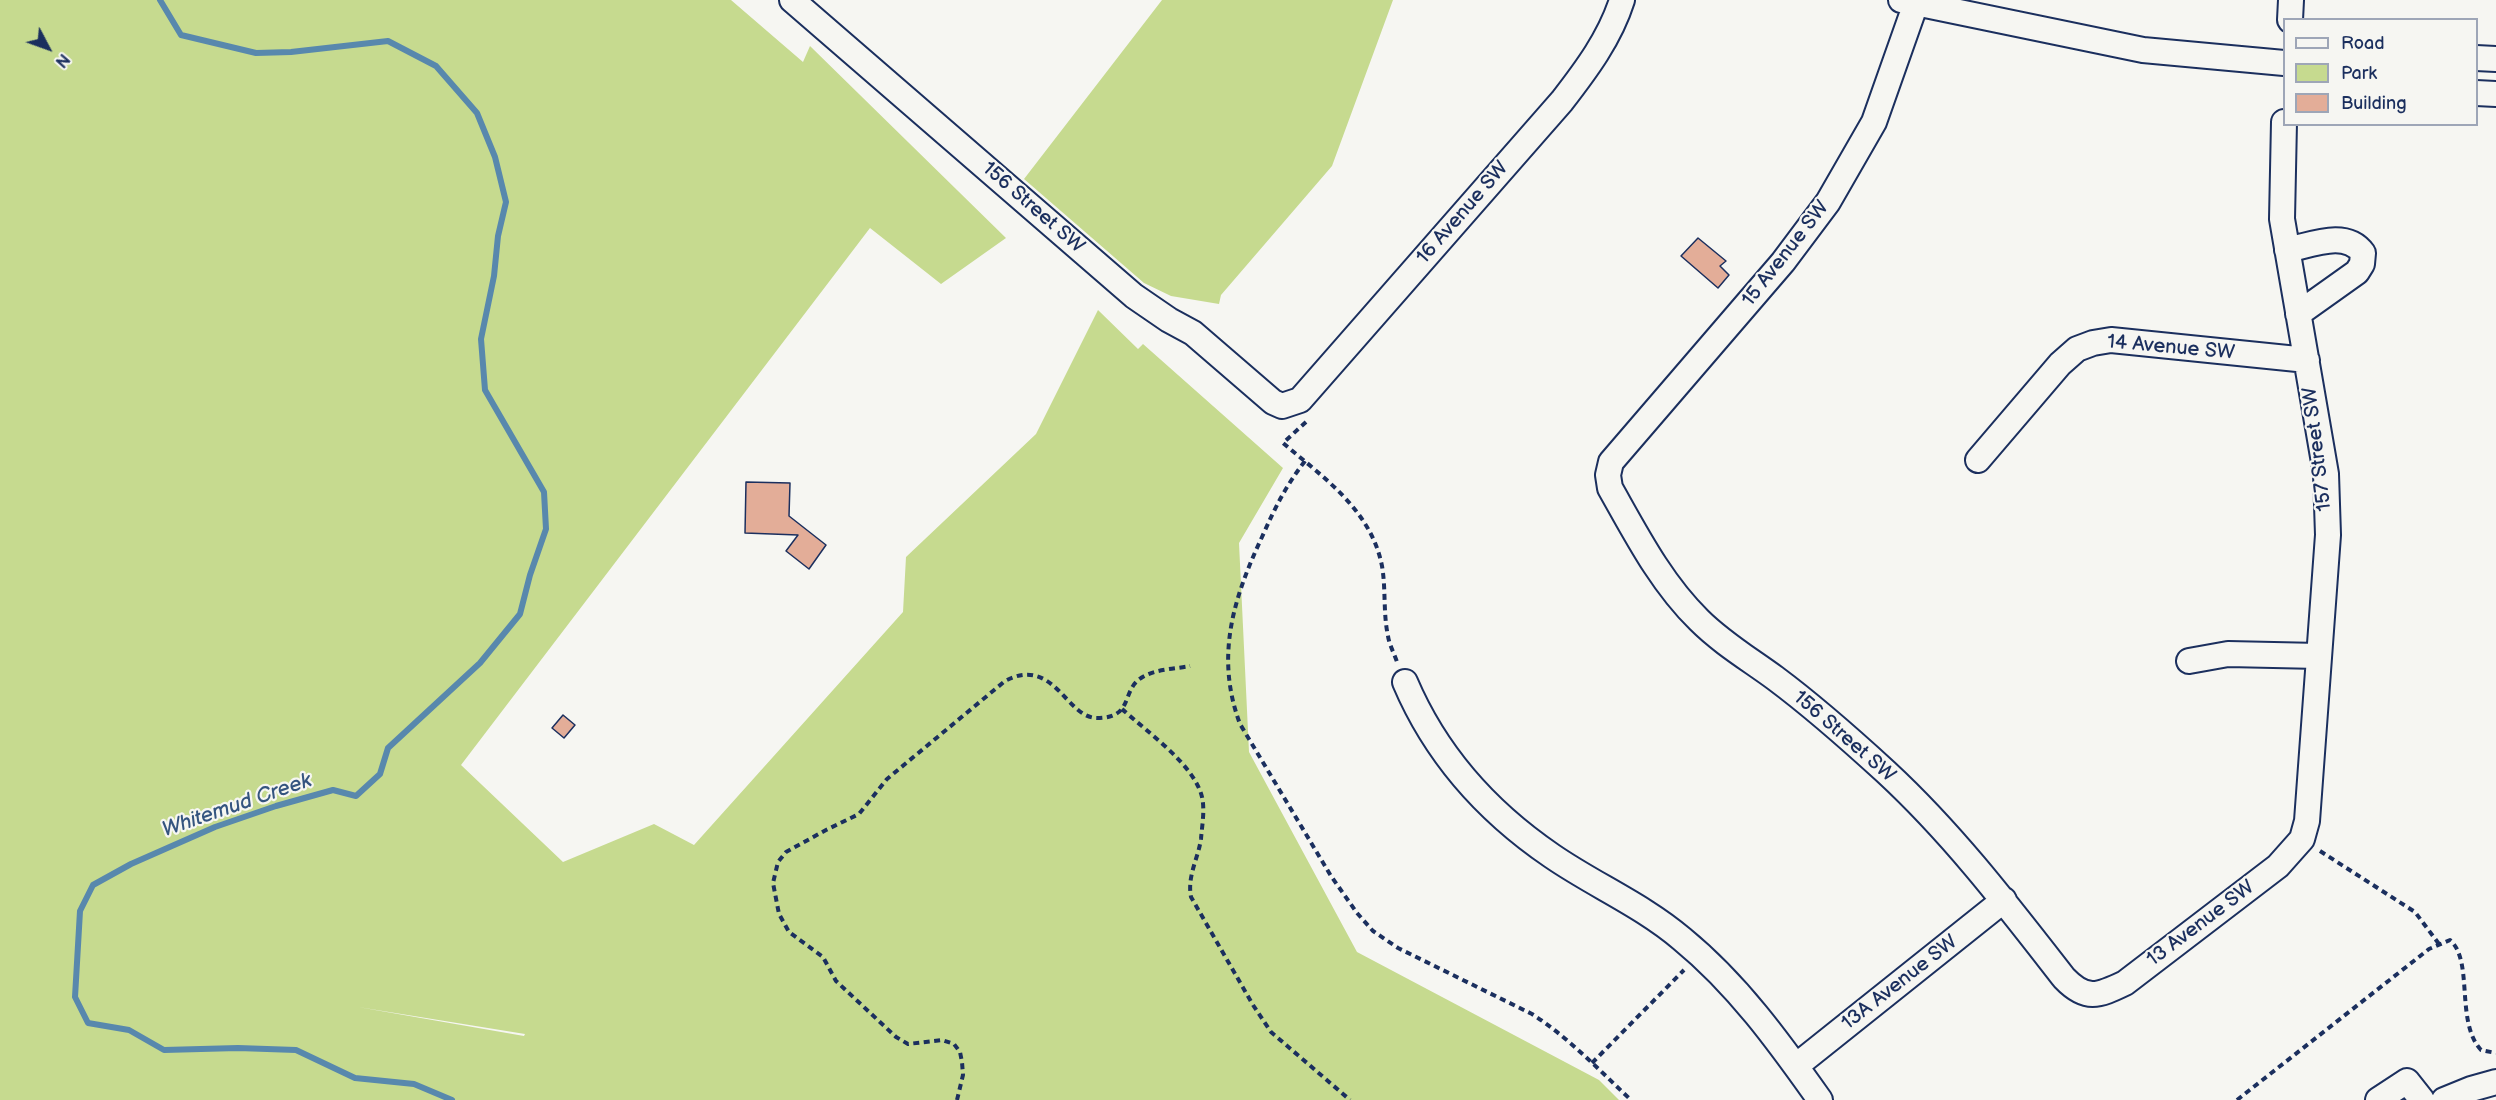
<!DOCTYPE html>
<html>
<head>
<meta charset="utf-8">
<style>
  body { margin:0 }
  #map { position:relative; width:2496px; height:1100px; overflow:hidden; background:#f6f6f2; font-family:"Balsamiq Sans",sans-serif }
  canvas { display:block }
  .legend { position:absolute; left:2283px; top:18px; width:195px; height:108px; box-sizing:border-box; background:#f6f6f2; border:2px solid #9ea6b7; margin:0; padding:8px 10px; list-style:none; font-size:18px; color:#1b2f5e }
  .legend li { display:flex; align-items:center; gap:12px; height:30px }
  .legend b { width:30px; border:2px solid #9ea6b7 }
  .north { position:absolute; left:18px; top:18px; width:60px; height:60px; -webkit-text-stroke:4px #f6f6f2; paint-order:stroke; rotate:131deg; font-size:16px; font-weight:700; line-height:24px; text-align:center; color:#1b2f5e }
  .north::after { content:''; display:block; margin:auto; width:21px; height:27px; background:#1b2f5e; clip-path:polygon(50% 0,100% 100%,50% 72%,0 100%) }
</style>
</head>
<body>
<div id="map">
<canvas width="2496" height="1100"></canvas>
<ul class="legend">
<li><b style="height:8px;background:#f6f6f2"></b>Road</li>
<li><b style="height:16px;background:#c6da8f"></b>Park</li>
<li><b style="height:16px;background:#e3ad98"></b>Building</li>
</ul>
<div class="north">N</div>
</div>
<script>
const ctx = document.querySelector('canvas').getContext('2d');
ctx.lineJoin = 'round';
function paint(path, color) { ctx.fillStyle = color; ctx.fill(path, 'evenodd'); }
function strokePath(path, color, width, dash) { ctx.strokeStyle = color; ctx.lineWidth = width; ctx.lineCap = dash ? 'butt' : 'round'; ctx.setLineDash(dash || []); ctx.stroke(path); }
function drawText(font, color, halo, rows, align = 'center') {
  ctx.font = font + ' "Balsamiq Sans",sans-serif'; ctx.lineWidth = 4.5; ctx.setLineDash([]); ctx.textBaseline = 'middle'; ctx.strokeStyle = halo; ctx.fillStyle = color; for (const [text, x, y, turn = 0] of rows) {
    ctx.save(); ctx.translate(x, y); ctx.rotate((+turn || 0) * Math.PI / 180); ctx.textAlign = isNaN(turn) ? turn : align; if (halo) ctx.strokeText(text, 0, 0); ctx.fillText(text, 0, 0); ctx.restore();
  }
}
paint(new Path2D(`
  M 0,0 L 731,0 L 803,62 L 810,46 L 1006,238 L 941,284 L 870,228 L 461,765 L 563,862 L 654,824 L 694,845 L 903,612 L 906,557 L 1036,434 L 1098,310 L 1138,349 L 1143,344 L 1283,468 L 1239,543 L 1249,752 L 1357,952 L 1599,1080 L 1619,1100 L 0,1100 ZM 358,1007 L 525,1034 L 524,1036 Z
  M 1162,0 L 1393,0 L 1332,166 L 1221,295 L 1219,304 L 1171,296 L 1144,283 L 1024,179 Z`), '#c6da8f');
strokePath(new Path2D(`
  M 160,0 L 181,35 L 256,53 L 291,52 L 388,41 L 436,66 L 477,113 L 495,157 L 506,202 L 498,236 L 494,276 L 481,339 L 485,390 L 544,492 L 546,529 L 530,575 L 520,614 L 480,663 L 388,748 L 380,774 L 356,796 L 333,790 L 276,806 L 215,827 L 131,864 L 93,885 L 80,911 L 75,997 L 88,1023 L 129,1030 L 164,1050 L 238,1048 L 296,1050 L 355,1078 L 414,1084 L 452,1100`), '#5888ad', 6);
const building = new Path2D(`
  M 1698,238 L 1726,261 L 1720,266 L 1729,275 L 1718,288 L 1681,256 Z
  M 746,482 L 790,483 L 789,516 L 826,545 L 809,569 L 786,551 L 798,535 L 745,533 Z
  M 563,715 L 575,725 L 564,738 L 552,728 Z`);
paint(building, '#e3ad98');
strokePath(building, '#1b2f5e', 1.5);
const minor = new Path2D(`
  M 792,0 L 1134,296 L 1169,320 L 1193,333 L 1273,402 L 1282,406 L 1300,400 L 1562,101 C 1586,70 1610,38 1622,0
  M 1901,0 L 2143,50 L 2284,63
  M 1916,3 L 1874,122 L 1828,202 L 1783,262 L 1611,462 L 1608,475 L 1610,488 C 1636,534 1661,583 1699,620 C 1722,643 1749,659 1775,678 C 1814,707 1850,739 1886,772 C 1953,834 2008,906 2064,978 C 2086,1001 2098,996 2125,983 L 2278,866 L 2302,839 L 2307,821 L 2328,535 L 2326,474 L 2282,219 L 2284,122
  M 2290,20 L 2291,0
  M 2476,58 L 2496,59
  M 2476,93 L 2496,94
  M 2287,250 C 2311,245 2346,229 2363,253 L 2362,264 L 2357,272 L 2298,314
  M 1978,460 L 2060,364 L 2077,349 L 2093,343 L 2111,340 L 2307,360
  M 2189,661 L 2228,654 L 2319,656
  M 1405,682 C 1436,755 1486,811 1552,856 C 1594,885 1642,905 1682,939 C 1737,984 1779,1042 1820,1100
  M 1796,1066 L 2004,900
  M 2378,1100 L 2407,1081 L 2422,1100
  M 2444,1100 L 2471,1089 L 2496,1082`);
strokePath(minor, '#1b2f5e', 28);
strokePath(new Path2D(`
  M 1306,422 L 1283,443 C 1324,478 1371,510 1382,566 C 1386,589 1383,613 1388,636 C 1389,644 1394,653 1397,662
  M 1305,461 C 1285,487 1275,508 1262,537 C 1233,599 1215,657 1240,724 L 1331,876 L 1357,913 L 1373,931 L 1398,948 L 1532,1014 C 1569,1038 1599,1070 1631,1100
  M 1122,709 C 1147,732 1194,764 1202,797 C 1205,810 1202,826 1201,839 C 1198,859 1187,876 1191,897 L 1253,1005 L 1271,1032 L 1350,1100
  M 2320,851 L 2415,912 L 2439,944
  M 1592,1063 L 1684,970
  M 957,1100 L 963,1075 L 962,1062 L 960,1052 L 954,1044 L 942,1040 L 908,1044 L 896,1037 L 836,981 L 823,957 L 789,932 L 779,914 L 773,883 L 778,862 L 786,852 L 826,830 L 859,814 L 887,779 L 1005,681 C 1054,655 1066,718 1097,718 C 1134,718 1121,691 1141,678 C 1154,669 1175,669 1190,666
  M 2237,1100 L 2429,949 L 2450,940 C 2474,961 2455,1022 2481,1050 L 2496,1053`), '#1b2f5e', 4, [6, 4.5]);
strokePath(minor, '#f6f6f2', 24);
drawText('20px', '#1b2f5e', '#f6f6f2', [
  ["156 Street SW",1033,208,41],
  ["16 Avenue SW",1463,213,-49],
  ["15 Avenue SW",1786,254,-52],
  ["14 Avenue SW",2171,348,5],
  ["157 Street SW",2318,449,-97],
  ["156 Street SW",1844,737,41],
  ["13 Avenue SW",2201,924,-37],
  ["13A Avenue SW",1900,983,-38]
]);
drawText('italic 21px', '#34547f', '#f6f6f2', [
  ["Whitemud Creek",237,806,-19]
]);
</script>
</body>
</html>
